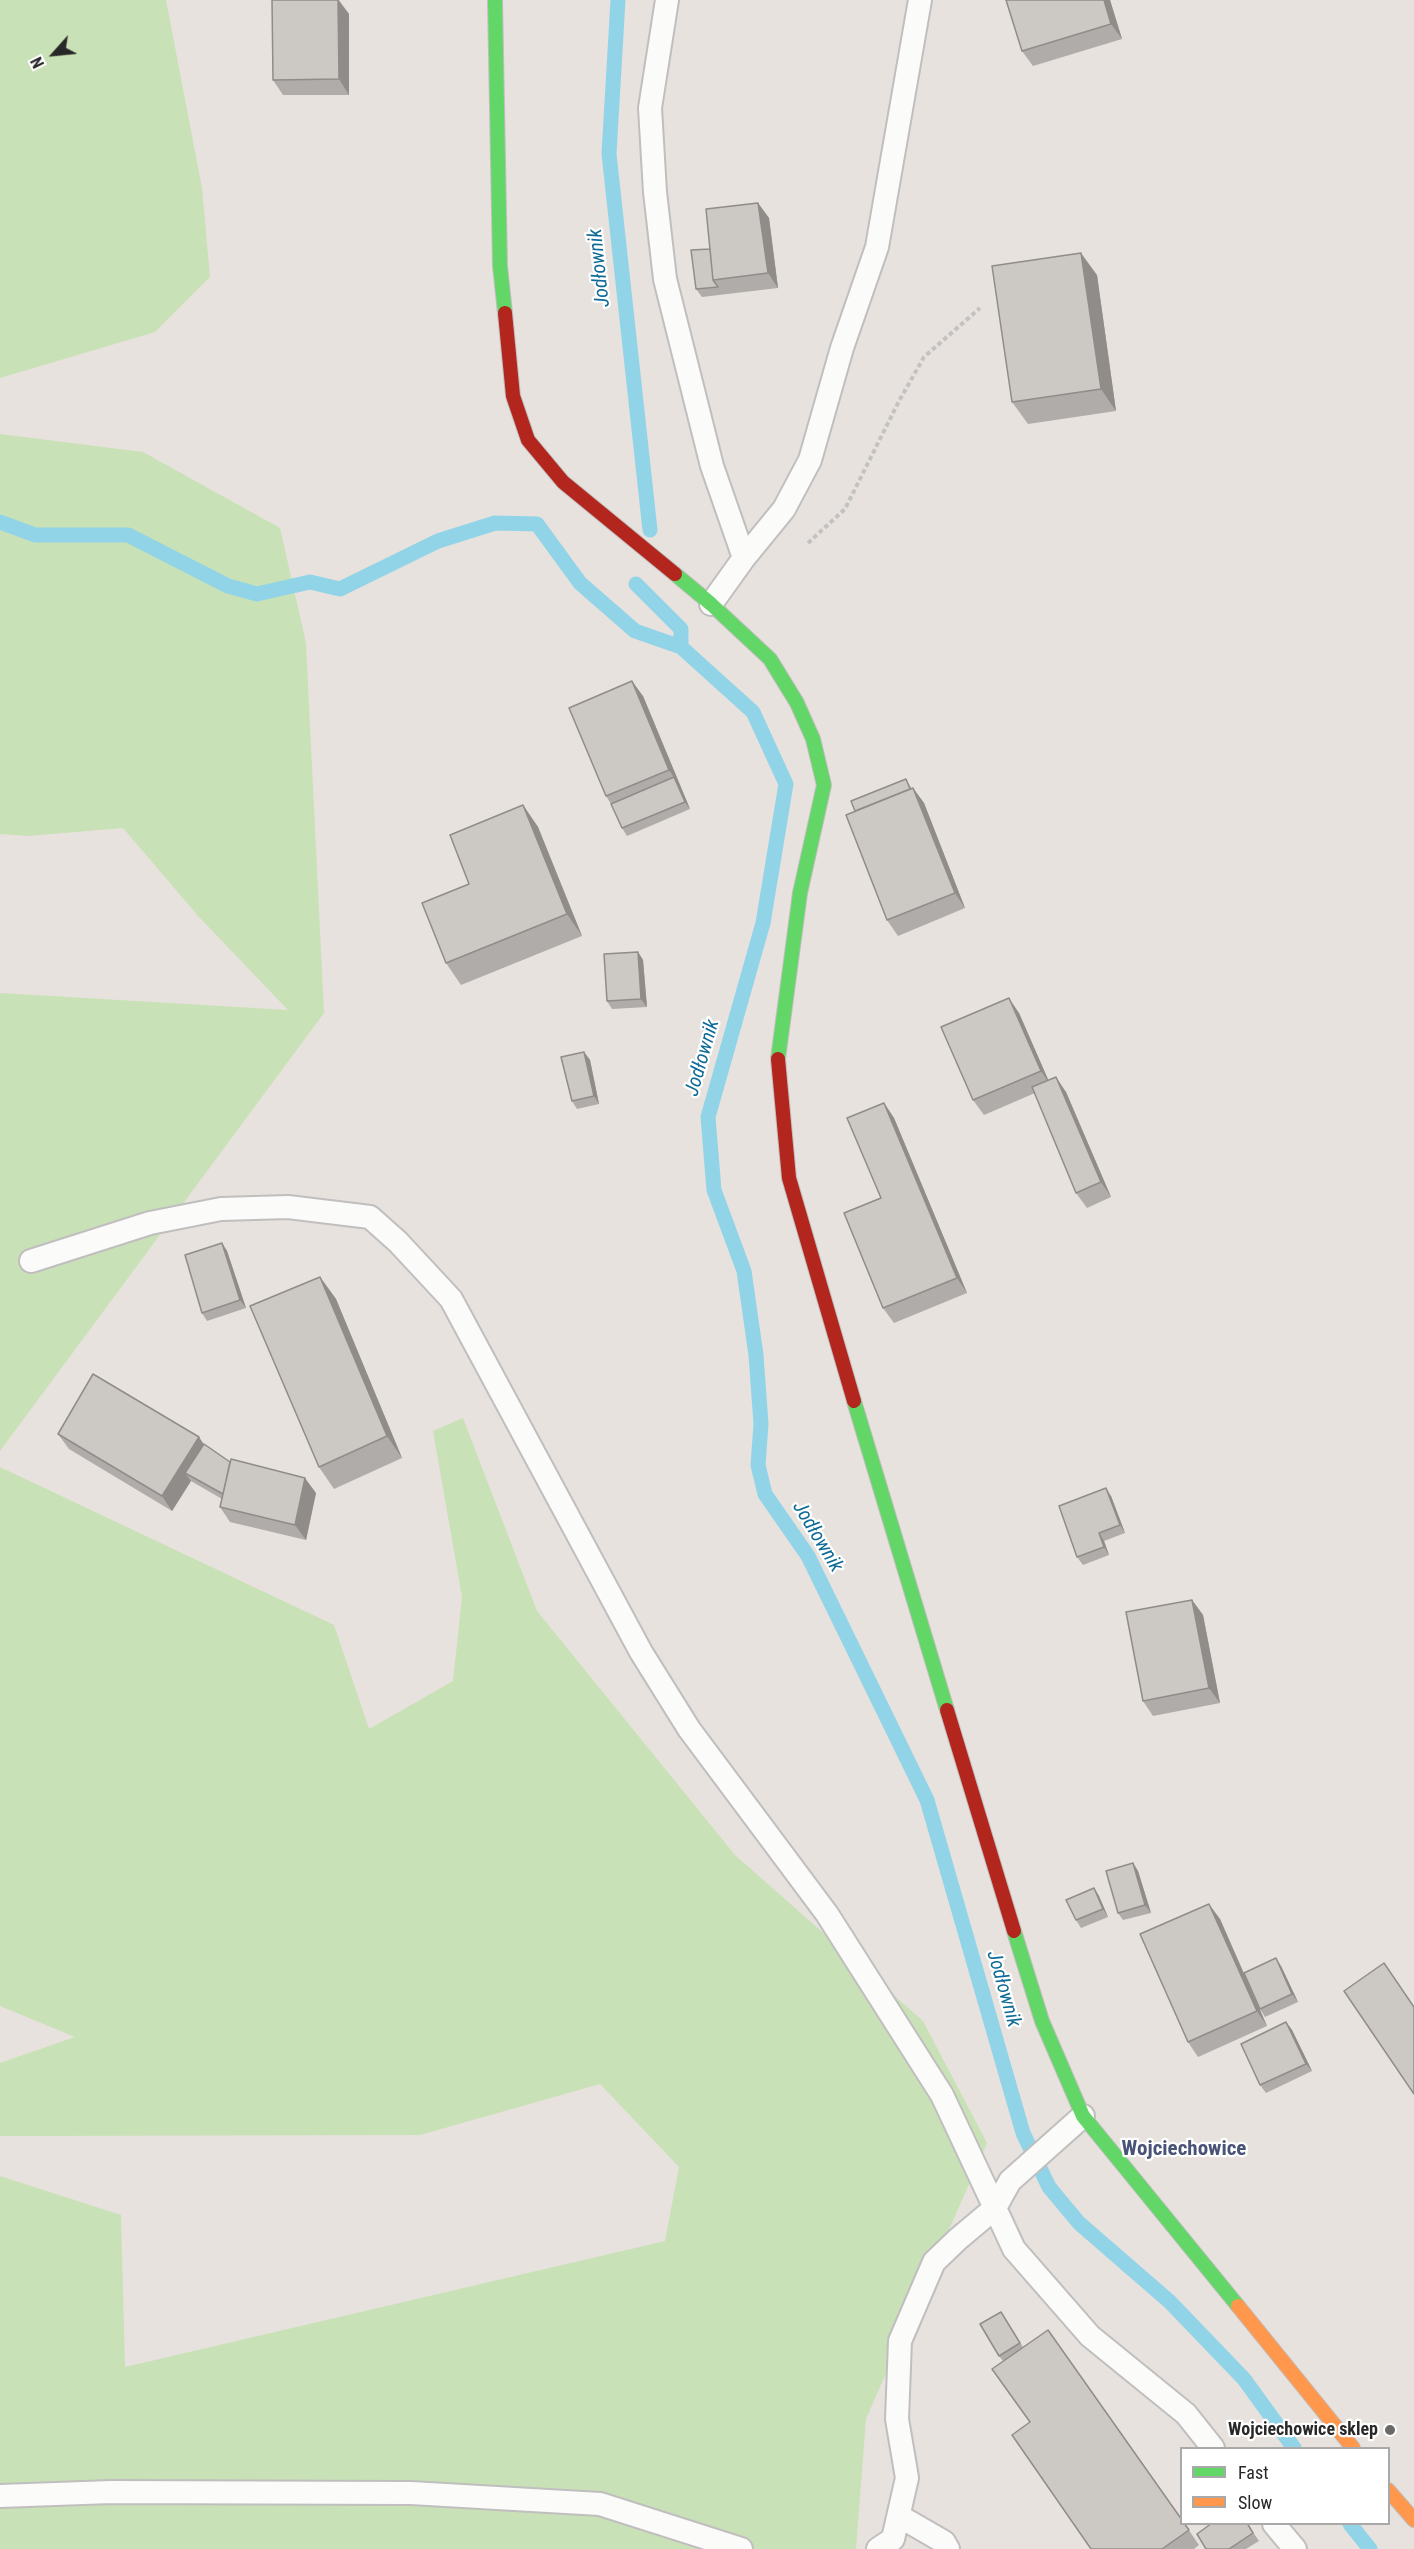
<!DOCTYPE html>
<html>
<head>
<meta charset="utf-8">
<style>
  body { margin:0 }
  #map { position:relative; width:1414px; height:2549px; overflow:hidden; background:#e7e2dd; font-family:"Roboto Condensed",sans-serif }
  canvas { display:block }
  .legend { position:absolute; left:1180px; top:2447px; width:210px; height:78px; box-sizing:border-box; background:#fff; border:2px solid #a9a9a9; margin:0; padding:8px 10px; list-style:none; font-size:18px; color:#282828 }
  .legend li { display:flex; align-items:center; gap:12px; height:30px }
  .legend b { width:30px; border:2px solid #a9a9a9 }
  .north { position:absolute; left:24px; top:24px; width:60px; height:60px; -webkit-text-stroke:4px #fff; paint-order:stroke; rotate:243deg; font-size:16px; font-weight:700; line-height:24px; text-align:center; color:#282828 }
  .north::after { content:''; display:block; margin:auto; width:21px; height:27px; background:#282828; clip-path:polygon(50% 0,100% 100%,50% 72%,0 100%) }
</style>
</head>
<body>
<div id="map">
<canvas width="1414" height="2549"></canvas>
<ul class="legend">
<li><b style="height:8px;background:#63d668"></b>Fast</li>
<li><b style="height:8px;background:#ff974d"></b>Slow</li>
</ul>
<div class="north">N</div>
</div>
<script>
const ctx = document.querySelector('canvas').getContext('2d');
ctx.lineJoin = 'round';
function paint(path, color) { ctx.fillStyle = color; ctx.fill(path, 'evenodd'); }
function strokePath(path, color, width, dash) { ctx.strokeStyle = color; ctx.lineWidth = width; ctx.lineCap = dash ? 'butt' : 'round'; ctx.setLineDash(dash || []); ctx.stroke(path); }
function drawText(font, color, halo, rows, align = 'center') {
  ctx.font = font + ' "Roboto Condensed",sans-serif'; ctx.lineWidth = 4.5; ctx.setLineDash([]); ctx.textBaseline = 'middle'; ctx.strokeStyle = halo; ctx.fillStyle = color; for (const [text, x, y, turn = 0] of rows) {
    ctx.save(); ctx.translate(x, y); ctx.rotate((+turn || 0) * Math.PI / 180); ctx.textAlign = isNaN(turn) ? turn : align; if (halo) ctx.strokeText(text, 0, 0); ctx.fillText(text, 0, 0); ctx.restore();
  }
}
paint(new Path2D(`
  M 0,0 L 166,0 L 202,188 L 210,277 L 155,332 L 0,378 Z
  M 0,434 L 143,452 L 280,528 L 306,643 L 324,1013 L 0,1451 L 0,993 L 288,1010 L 199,917 L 123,828 L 28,836 L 0,834 Z
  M 463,1418 L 537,1611 L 735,1855 L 923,2021 L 987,2143 L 866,2419 L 856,2549 L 0,2549 L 0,2176 L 121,2215 L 125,2367 L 665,2241 L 679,2167 L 600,2084 L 420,2135 L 0,2136 L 0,2063 L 75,2037 L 0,2006 L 0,1467 L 334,1625 L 369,1729 L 453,1681 L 462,1597 L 433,1431 Z`), '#c9e1b6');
strokePath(new Path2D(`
  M 618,0 L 609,154 L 650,530
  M 0,522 L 35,535 L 128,535 L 228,586 L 257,594 L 310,582 L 340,589 L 438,541 L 495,523 L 537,524 L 580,583 L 635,631 L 681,647
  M 636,584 L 681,629 L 681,647 L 753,712 L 786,784 L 763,923 L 708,1117 L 714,1190 L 744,1271 L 756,1355 L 761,1424 L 758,1465 L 765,1494 L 808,1556 L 927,1800 L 1023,2133 L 1049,2187 L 1079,2223 L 1170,2302 L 1244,2379 L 1294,2448
  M 1350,2524 L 1370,2549`), '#91d4e8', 15);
const lane = new Path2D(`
  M 667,0 L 650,108 L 655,192 L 665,279 L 712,466 L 744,558
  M 711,604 L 744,558 L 784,509 L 810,460 L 842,348 L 877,247 L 920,0
  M 31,1261 L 150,1223 L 221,1209 L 288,1207 L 370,1217 L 398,1242 L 451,1299 L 641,1652 L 689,1729 L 827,1914 L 942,2095 L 995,2208 L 958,2239 L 934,2262 L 900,2341 L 897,2419 L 907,2478 L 893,2539 L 878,2549
  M 1083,2116 L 1010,2181 L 995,2208 L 1014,2249 L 1090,2336 L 1186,2414 L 1213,2448
  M 0,2496 L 111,2492 L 411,2493 L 600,2504 L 741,2549
  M 899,2516 L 944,2542 L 948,2549
  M 1274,2524 L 1295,2549`);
const fast = new Path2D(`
  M 495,0 L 500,266 L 505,313
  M 675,574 L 711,604 L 770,659 L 797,703 L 813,739 L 824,785 L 800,893 L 778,1059
  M 854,1401 L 947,1710
  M 1014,1931 L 1042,2021 L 1083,2116 L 1238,2306`);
const slow = new Path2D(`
  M 1238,2306 L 1353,2448
  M 1388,2490 L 1414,2520`);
const jam = new Path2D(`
  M 505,313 L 513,396 L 528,440 L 563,482 L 675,574
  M 778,1059 L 789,1178 L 854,1401
  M 947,1710 L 1014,1931`);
strokePath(lane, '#c0bebf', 26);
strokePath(fast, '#c0bebf', 16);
strokePath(slow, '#c0bebf', 16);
strokePath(jam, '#c0bebf', 16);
strokePath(new Path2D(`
  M 808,543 L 845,509 L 899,401 L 924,357 L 980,308`), '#c3c2c2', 4, [4.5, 3]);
strokePath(lane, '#fbfbfa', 22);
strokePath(fast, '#63d668', 14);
strokePath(slow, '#ff974d', 14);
strokePath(jam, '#b3261e', 14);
paint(new Path2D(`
  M 272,0 L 339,0 L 349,14 L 349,95 L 283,95 L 273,80 Z
  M 1110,0 L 1122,39 L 1033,66 L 1022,51 Z
  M 758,203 L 769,218 L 778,288 L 702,297 L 696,289 L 710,249 Z
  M 1097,275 L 1116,411 L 1028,424 L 1012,402 Z
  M 643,696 L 690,809 L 627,836 L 622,828 L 611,804 L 606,796 Z
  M 906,779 L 912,789 L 913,788 L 924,803 L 965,908 L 898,936 L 887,920 L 855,811 Z
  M 523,805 L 538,827 L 582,936 L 461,985 L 446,963 L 469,884 Z
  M 638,952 L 643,960 L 647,1007 L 612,1009 L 607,1001 Z
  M 1019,1013 L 1048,1080 L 1066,1092 L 1111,1197 L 1087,1208 L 1076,1193 L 1035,1093 L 984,1115 L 973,1100 Z
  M 584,1052 L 590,1060 L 599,1104 L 577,1109 L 572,1101 Z
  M 884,1103 L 894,1118 L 967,1293 L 894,1323 L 883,1308 L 881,1198 Z
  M 222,1243 L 227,1251 L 246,1308 L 207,1321 L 202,1313 Z
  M 320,1277 L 336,1299 L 402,1458 L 334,1489 L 319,1467 Z
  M 58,1434 L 204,1444 L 230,1462 L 316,1493 L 306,1540 L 230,1522 L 220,1507 L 222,1499 L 191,1481 L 172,1511 L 69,1449 Z
  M 1111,1496 L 1125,1533 L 1104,1541 L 1109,1555 L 1083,1565 L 1077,1557 Z
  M 1192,1600 L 1203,1615 L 1220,1703 L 1153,1716 L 1143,1701 Z
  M 1133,1863 L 1138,1871 L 1151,1913 L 1123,1920 L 1118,1913 Z
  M 1094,1888 L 1099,1896 L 1108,1917 L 1081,1928 L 1076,1920 Z
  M 1220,1919 L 1267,2026 L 1198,2057 L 1188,2042 Z
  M 1281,1966 L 1298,2002 L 1265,2017 L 1260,2009 Z
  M 1286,2022 L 1292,2030 L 1312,2071 L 1266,2093 L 1260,2085 Z
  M 1001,2312 L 1023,2347 L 1184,2523 L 1199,2545 L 1194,2549 L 1091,2549 L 1030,2422 L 1003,2361 L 999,2356 Z
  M 1247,2523 L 1259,2541 L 1246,2549 L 1206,2549 Z`), '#afaca9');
paint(new Path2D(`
  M 338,0 L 349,14 L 349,95 L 339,79 Z
  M 1104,0 L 1110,0 L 1122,39 L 1111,24 Z
  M 758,203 L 769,218 L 778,288 L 768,273 Z
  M 1081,253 L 1097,275 L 1116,411 L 1101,389 Z
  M 632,681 L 643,696 L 690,809 L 685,802 L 674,777 L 669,770 Z
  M 913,788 L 924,803 L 965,908 L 955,893 Z
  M 523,805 L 538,827 L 582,936 L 567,914 Z
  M 638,952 L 643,960 L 647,1007 L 641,999 Z
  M 1009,998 L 1019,1013 L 1051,1086 L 1041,1071 Z
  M 584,1052 L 590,1060 L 599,1104 L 594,1096 Z
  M 1056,1077 L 1066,1092 L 1111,1197 L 1101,1182 Z
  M 884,1103 L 894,1118 L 967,1293 L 957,1278 Z
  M 222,1243 L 227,1251 L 246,1308 L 240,1300 Z
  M 320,1277 L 336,1299 L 402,1458 L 387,1436 Z
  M 199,1437 L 209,1452 L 185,1473 L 191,1481 L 172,1511 L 162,1496 Z
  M 305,1478 L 316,1493 L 306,1540 L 295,1525 Z
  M 1106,1488 L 1111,1496 L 1125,1533 L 1120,1525 Z
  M 1099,1533 L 1104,1541 L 1109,1555 L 1104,1547 Z
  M 1192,1600 L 1203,1615 L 1220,1703 L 1209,1688 Z
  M 1133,1863 L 1138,1871 L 1151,1913 L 1145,1905 Z
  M 1094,1888 L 1099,1896 L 1108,1917 L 1103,1909 Z
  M 1209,1904 L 1220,1919 L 1267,2026 L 1257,2011 Z
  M 1276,1958 L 1281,1966 L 1298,2002 L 1292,1994 Z
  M 1286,2022 L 1292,2030 L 1312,2071 L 1306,2064 Z`), '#8f8c89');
const building = new Path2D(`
  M 272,0 L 338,0 L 339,79 L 273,80 Z
  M 1006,0 L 1104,0 L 1111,24 L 1022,51 Z
  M 758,203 L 768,273 L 713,280 L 706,209 Z
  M 710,249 L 713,280 L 718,287 L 696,289 L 691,250 Z
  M 1081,253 L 1101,389 L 1012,402 L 992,266 Z
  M 632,681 L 669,770 L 606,796 L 569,708 Z
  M 674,777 L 685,802 L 622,828 L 611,804 Z
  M 906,779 L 910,789 L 855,811 L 851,801 Z
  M 913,788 L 955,893 L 887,920 L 846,815 Z
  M 523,805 L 567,914 L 446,963 L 422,903 L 469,884 L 450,835 Z
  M 638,952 L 641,999 L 607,1001 L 604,954 Z
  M 1009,998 L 1041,1071 L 973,1100 L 941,1027 Z
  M 584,1052 L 594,1096 L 572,1101 L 561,1057 Z
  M 1056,1077 L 1101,1182 L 1076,1193 L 1032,1087 Z
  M 884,1103 L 957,1278 L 883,1308 L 844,1213 L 881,1198 L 847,1118 Z
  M 222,1243 L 240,1300 L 202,1313 L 185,1255 Z
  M 320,1277 L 387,1436 L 319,1467 L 250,1306 Z
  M 93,1374 L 199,1437 L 162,1496 L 58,1434 Z
  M 204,1444 L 230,1462 L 223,1494 L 185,1473 Z
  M 231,1459 L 305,1478 L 295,1525 L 220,1507 Z
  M 1106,1488 L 1120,1525 L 1099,1533 L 1104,1547 L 1077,1557 L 1059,1506 Z
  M 1192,1600 L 1209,1688 L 1143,1701 L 1126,1612 Z
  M 1133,1863 L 1145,1905 L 1118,1913 L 1106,1871 Z
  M 1094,1888 L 1103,1909 L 1076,1920 L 1066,1900 Z
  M 1209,1904 L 1257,2011 L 1188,2042 L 1140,1934 Z
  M 1276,1958 L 1292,1994 L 1260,2009 L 1244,1973 Z
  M 1384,1963 L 1414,2007 L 1414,2094 L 1344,1991 Z
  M 1286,2022 L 1306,2064 L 1260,2085 L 1241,2044 Z
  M 1001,2312 L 1020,2343 L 999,2356 L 980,2324 Z
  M 1048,2330 L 1182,2520 L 1182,2523 L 1184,2523 L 1189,2530 L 1162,2549 L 1091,2549 L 1012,2435 L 1030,2422 L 992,2369 Z
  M 1212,2523 L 1247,2523 L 1253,2533 L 1229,2549 L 1206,2549 L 1197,2534 Z`);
paint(building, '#ccc8c4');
strokePath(building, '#8f8c89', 1.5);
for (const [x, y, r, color] of [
  [1390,2430,6,"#6b6967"]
]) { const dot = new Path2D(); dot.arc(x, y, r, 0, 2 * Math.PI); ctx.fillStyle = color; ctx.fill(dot); strokePath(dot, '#fff', 2); }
drawText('bold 18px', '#282828', '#fff', [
  ["Wojciechowice sklep",1378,2430]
], 'right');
drawText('italic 20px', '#0e6b96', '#fff', [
  ["Jodłownik",600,268,-96],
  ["Jodłownik",703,1058,-74],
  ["Jodłownik",817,1537,59],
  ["Jodłownik",1003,1989,74]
]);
drawText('bold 21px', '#495378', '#fff', [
  ["Wojciechowice",1184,2150]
]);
</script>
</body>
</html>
